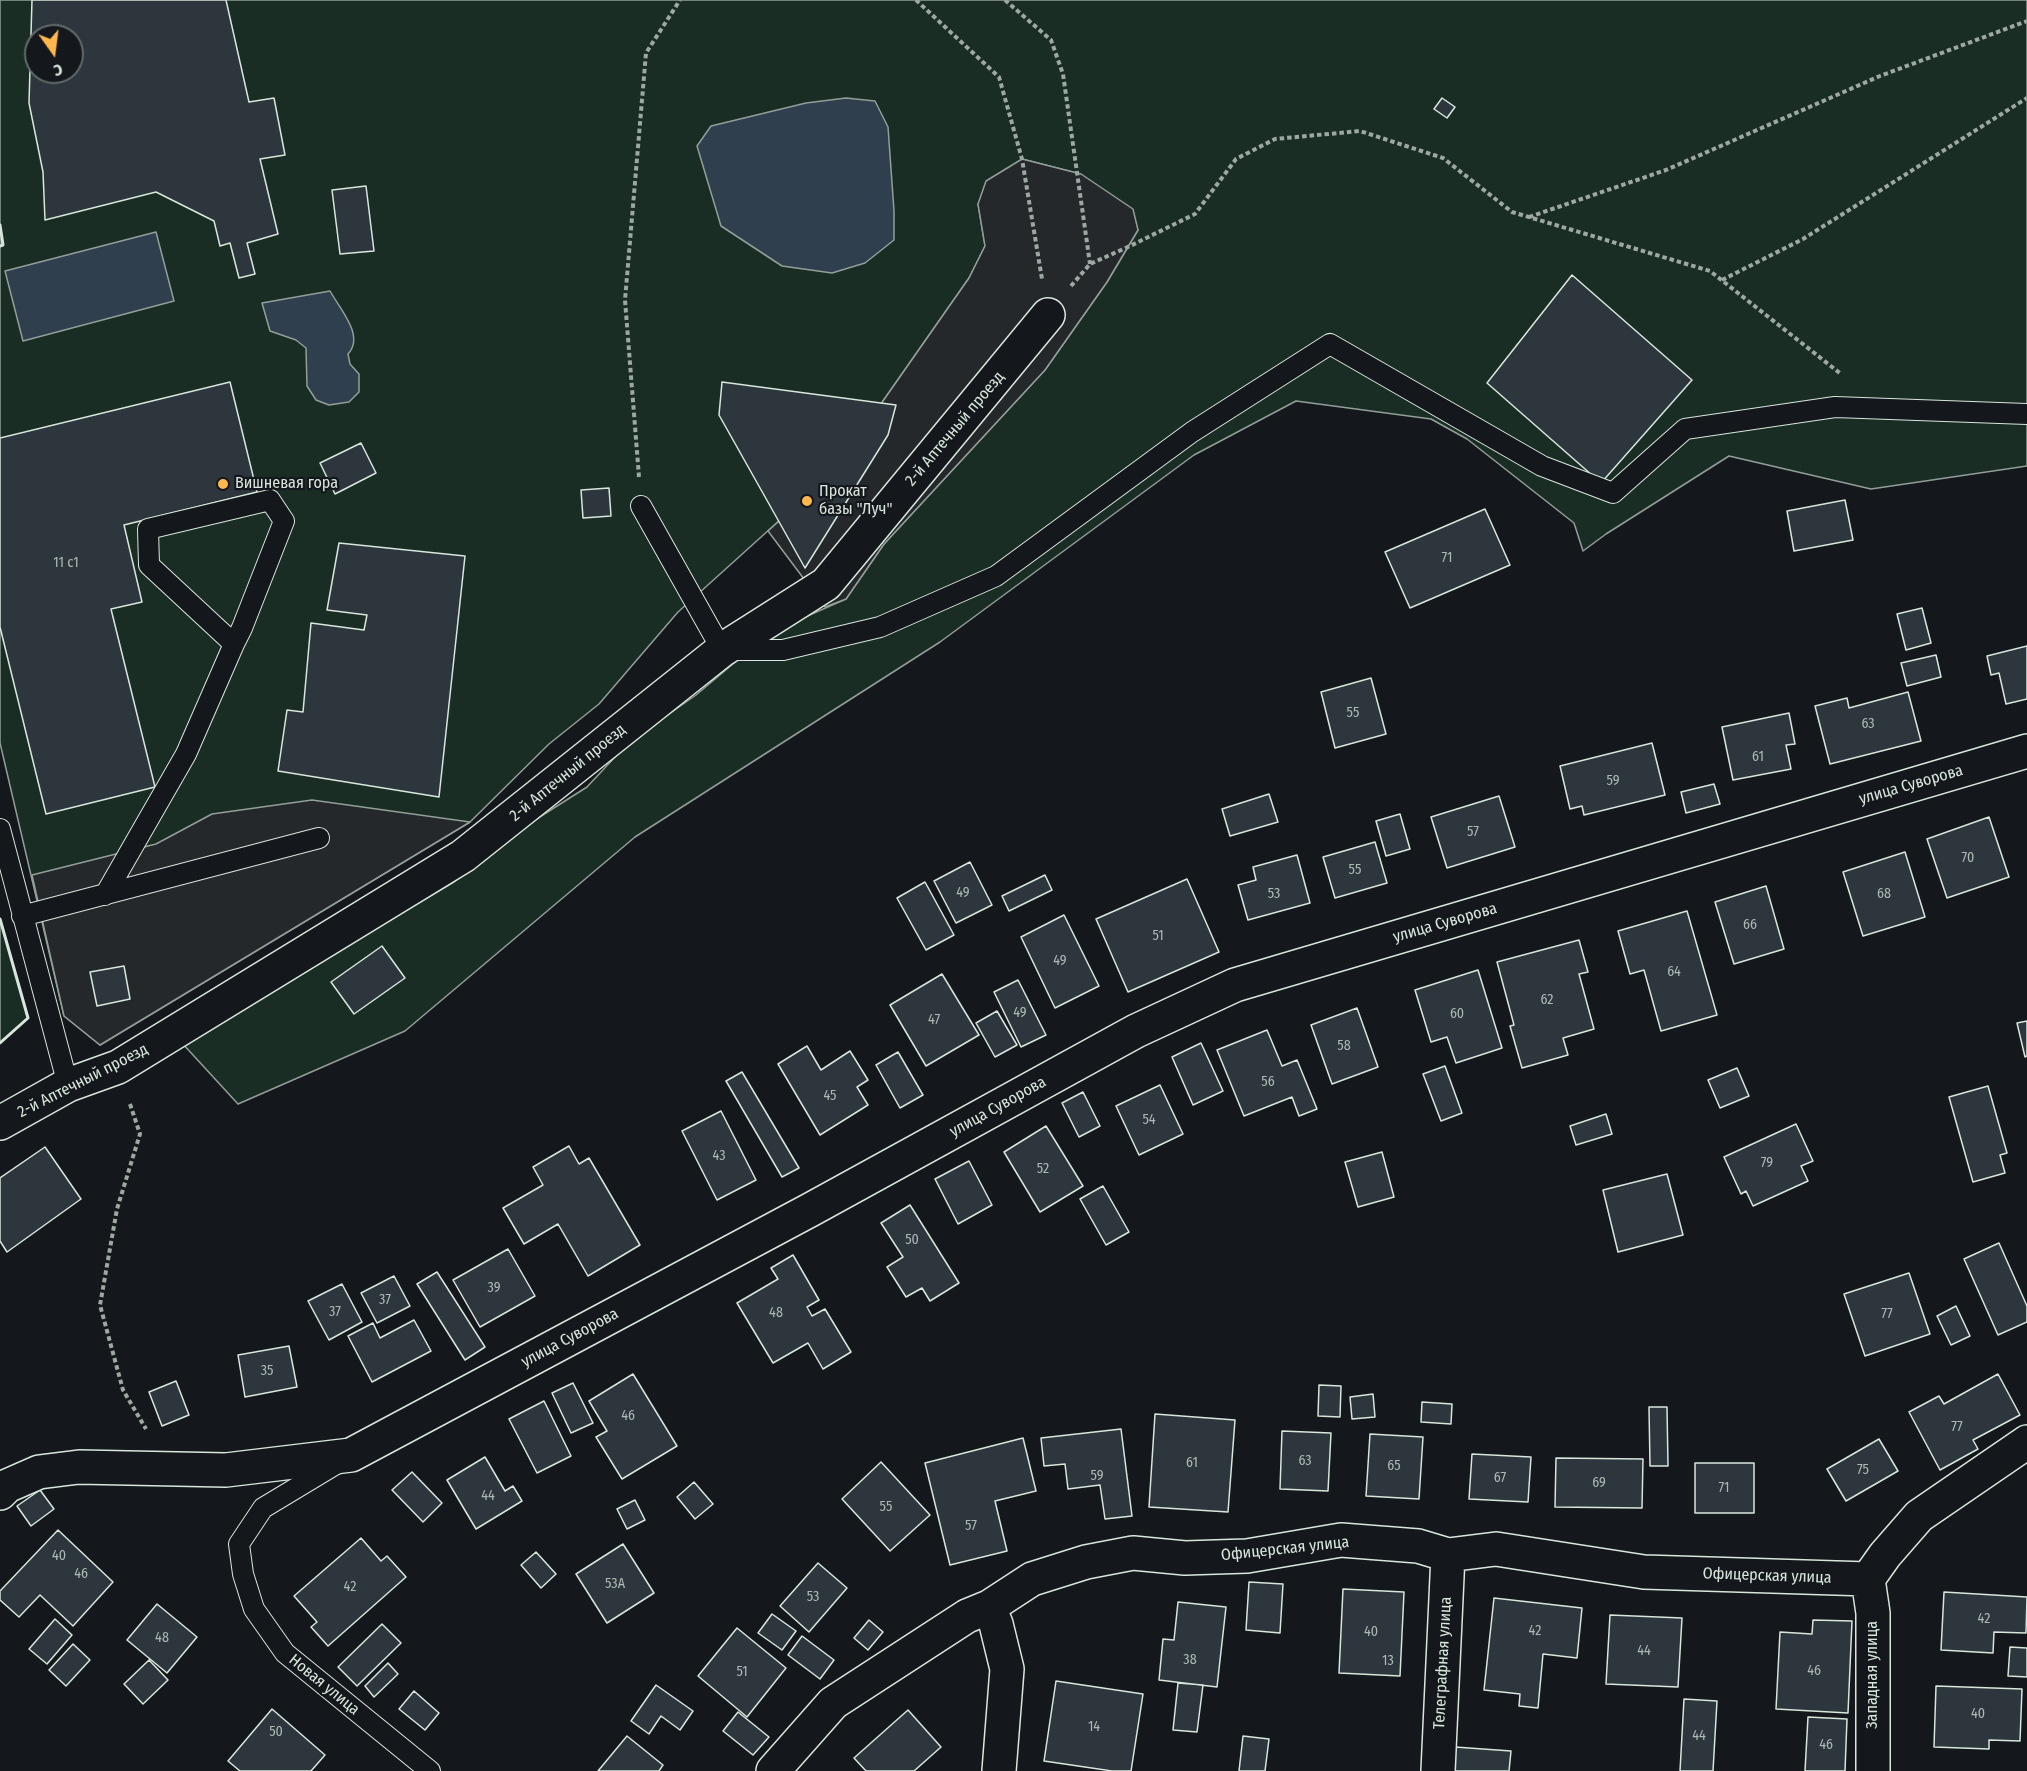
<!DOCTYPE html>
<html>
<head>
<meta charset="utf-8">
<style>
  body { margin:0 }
  #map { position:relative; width:2027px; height:1771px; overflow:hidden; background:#14181c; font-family:"Fira Sans Condensed",sans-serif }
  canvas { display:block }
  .north { position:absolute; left:24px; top:24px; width:60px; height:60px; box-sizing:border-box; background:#14181c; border:2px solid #626a69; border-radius:50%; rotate:166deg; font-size:16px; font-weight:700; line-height:24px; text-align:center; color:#d8e6dc }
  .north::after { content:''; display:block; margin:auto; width:21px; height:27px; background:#ffb74d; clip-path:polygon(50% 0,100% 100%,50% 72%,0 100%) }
</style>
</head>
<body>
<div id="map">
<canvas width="2027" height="1771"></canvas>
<div class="north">С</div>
</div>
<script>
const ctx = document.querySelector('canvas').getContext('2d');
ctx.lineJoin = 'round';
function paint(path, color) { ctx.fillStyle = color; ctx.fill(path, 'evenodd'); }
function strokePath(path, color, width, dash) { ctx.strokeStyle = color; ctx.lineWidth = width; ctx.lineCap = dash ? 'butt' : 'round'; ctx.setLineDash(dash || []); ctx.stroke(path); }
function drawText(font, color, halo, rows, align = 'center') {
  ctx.font = font + ' "Fira Sans Condensed",sans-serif'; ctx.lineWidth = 4.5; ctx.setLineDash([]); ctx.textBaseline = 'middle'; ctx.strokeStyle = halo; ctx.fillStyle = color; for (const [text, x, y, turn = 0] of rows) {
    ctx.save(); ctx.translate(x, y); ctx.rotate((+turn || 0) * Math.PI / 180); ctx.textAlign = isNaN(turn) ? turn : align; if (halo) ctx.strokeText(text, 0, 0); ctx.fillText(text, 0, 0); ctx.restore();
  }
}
const green = new Path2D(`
  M 0,0 L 2027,0 L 2027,466 L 1871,489 L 1729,456 L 1606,534 L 1583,551 L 1574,523 L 1467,439 L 1431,419 L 1296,401 L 1194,455 L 940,642 L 635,837 L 405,1031 L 238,1104 L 182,1043 L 454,882 L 535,820 L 587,787 L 629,742 L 696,695 L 771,632 L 846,599 L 884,544 L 1045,370 L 1107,282 L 1138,230 L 1080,174 L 1022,159 L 978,204 L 985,246 L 969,278 L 876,411 L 812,491 L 678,612 L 599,704 L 549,744 L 470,822 L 100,1045 L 64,1016 L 0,743 ZM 36,36 L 72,36 L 72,72 L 36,72 Z
  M 0,919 L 28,1018 L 0,1043 Z`);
paint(green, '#1a2d24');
strokePath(green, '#939e99', 1.5);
const parking = new Path2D(`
  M 1022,159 L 1081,174 L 1133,209 L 1138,230 L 1107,282 L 1045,370 L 884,544 L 846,599 L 825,607 L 768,531 L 812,491 L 876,411 L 969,278 L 985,246 L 978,204 L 986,181 Z
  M 312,800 L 470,822 L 100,1045 L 64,1016 L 32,875 L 156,844 L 212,814 Z`);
paint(parking, '#24282b');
strokePath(parking, '#939e99', 1.5);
const water = new Path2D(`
  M 846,98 L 875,101 L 888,127 L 894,211 L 894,240 L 865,263 L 832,273 L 782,266 L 721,226 L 697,146 L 711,126 L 806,103 Z
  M 156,232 L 174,301 L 23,341 L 5,271 Z
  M 330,291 C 340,309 365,336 348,354 L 350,364 L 359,374 L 359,392 L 349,402 L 329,405 L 316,400 L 307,386 L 306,348 L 296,340 L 270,331 L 262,303 Z`);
paint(water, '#2f3f4d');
strokePath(water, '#939e99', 1.5);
const building = new Path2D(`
  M 32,0 L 226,0 L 249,102 L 274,98 L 285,155 L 260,159 L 278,234 L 247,243 L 255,274 L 239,278 L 230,243 L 220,246 L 214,221 L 156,192 L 45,220 L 43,172 L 29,103 ZM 36,36 L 72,36 L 72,72 L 36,72 Z
  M 1442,98 L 1455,107 L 1447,118 L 1434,109 Z
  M 366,186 L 374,251 L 340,254 L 332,190 Z
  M 1572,275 L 1692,380 L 1601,483 L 1487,383 Z
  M 230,382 L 257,492 L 124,525 L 142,602 L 111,609 L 155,787 L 46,814 L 0,627 L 0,438 Z
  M 722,382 L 896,405 L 888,435 L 805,568 L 719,415 Z
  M 361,443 L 376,473 L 335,494 L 320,463 Z
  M 609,488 L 611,516 L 583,518 L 581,490 Z
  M 1845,500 L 1853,540 L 1794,551 L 1787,511 Z
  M 1485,509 L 1510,565 L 1410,608 L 1385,552 Z
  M 339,543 L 465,556 L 439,797 L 278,771 L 287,710 L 303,712 L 311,623 L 364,630 L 367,615 L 327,610 Z
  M 1922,608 L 1931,643 L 1906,650 L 1897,614 Z
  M 2027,646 L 2027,699 L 2006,704 L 1999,673 L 1991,675 L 1987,656 Z
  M 1936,655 L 1941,677 L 1907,686 L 1901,663 Z
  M 1371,678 L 1386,734 L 1335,748 L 1321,692 Z
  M 1908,692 L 1921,741 L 1830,764 L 1815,706 L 1847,698 L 1849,708 Z
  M 1789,713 L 1795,744 L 1786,745 L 1791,769 L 1733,780 L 1722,727 Z
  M 1652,743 L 1665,795 L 1584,815 L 1582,806 L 1570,809 L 1560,766 Z
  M 1714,784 L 1720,804 L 1686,813 L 1681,792 Z
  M 1269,794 L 1278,822 L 1230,836 L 1222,809 Z
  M 1499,796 L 1515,847 L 1447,868 L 1431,817 Z
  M 1400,814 L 1410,849 L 1386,856 L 1376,821 Z
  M 1989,817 L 2009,877 L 1947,898 L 1927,839 Z
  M 1375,842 L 1387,883 L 1335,898 L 1323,857 Z
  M 1905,852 L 1925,917 L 1863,936 L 1843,872 Z
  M 1297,855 L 1310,903 L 1248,920 L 1238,885 L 1256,880 L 1253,867 Z
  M 970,862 L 992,905 L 956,923 L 934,881 Z
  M 1045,875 L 1052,890 L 1009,911 L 1002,896 Z
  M 1187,879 L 1219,952 L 1128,992 L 1096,919 Z
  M 925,882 L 954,935 L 926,950 L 897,898 Z
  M 1766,886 L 1784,949 L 1734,964 L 1715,902 Z
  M 1687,911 L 1717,1015 L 1661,1031 L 1644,970 L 1630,974 L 1618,931 Z
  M 1064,915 L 1099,986 L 1055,1008 L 1021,937 Z
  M 1579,940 L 1588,972 L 1579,974 L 1594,1029 L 1563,1038 L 1568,1055 L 1522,1068 L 1510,1026 L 1514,1025 L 1497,962 Z
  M 382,946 L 405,978 L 354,1014 L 331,982 Z
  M 124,966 L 130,999 L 97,1006 L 90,972 Z
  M 1478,970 L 1502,1048 L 1456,1063 L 1447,1037 L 1431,1042 L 1415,990 Z
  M 942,974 L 979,1035 L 926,1066 L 890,1005 Z
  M 1018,980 L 1046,1035 L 1021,1047 L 994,992 Z
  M 1357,1008 L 1378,1067 L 1332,1084 L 1311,1025 Z
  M 997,1011 L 1017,1045 L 995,1057 L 976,1023 Z
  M 2027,1021 L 2027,1056 L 2025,1057 L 2017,1023 Z
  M 1267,1030 L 1282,1066 L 1297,1060 L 1317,1109 L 1299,1116 L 1292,1097 L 1244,1116 L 1217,1050 Z
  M 1201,1043 L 1223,1091 L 1193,1105 L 1172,1057 Z
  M 807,1046 L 821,1070 L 850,1051 L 868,1080 L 857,1087 L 868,1105 L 820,1135 L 778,1064 Z
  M 898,1052 L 923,1095 L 900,1108 L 876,1065 Z
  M 1445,1066 L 1462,1113 L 1441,1121 L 1423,1074 Z
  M 1737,1068 L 1749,1096 L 1720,1108 L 1708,1080 Z
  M 742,1072 L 799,1168 L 782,1177 L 726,1081 Z
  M 1160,1085 L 1183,1134 L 1139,1155 L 1116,1106 Z
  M 1988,1086 L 2007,1153 L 2000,1155 L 2005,1173 L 1973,1182 L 1949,1097 Z
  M 1083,1092 L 1100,1126 L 1079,1137 L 1062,1103 Z
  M 721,1111 L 756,1180 L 717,1200 L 682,1131 Z
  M 1606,1114 L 1612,1134 L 1576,1145 L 1570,1126 Z
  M 1796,1124 L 1813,1161 L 1801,1166 L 1808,1181 L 1753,1206 L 1746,1191 L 1741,1194 L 1724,1157 Z
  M 1046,1126 L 1083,1186 L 1040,1212 L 1004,1152 Z
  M 569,1146 L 579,1164 L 589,1158 L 640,1245 L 588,1276 L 558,1224 L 524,1244 L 503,1208 L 543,1185 L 533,1167 Z
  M 45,1147 L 81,1199 L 7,1252 L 0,1241 L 0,1178 Z
  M 1382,1152 L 1394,1197 L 1358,1207 L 1345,1162 Z
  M 969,1161 L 992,1205 L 958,1224 L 935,1179 Z
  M 1667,1174 L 1683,1235 L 1618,1252 L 1603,1190 Z
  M 1103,1186 L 1129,1232 L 1106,1245 L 1080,1199 Z
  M 910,1205 L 959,1283 L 930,1301 L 922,1288 L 906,1297 L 887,1267 L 903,1257 L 881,1223 Z
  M 1999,1243 L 2027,1306 L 2027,1322 L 1998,1335 L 1964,1259 Z
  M 508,1249 L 535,1296 L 480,1327 L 453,1280 Z
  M 793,1255 L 819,1300 L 807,1307 L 812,1316 L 825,1309 L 851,1352 L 823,1369 L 808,1343 L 773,1363 L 737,1303 L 778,1279 L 771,1268 Z
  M 437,1272 L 485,1347 L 465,1360 L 417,1284 Z
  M 1909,1273 L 1930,1334 L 1865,1356 L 1844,1294 Z
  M 394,1276 L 410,1306 L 377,1323 L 361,1293 Z
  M 342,1284 L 362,1322 L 329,1340 L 308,1301 Z
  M 1956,1306 L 1970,1336 L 1951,1345 L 1937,1316 Z
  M 414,1320 L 431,1351 L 372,1382 L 348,1336 L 373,1323 L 380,1338 Z
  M 289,1346 L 297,1387 L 245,1397 L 238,1355 Z
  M 633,1374 L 677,1446 L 622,1479 L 596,1437 L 607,1431 L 589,1401 Z
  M 1998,1374 L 2020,1415 L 1973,1440 L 1978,1449 L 1940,1470 L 1909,1412 L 1939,1396 L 1944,1404 Z
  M 176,1381 L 189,1415 L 162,1426 L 149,1392 Z
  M 573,1383 L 593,1423 L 571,1433 L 552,1393 Z
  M 1319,1385 L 1341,1386 L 1340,1417 L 1318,1416 Z
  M 1373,1394 L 1375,1417 L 1352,1419 L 1350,1397 Z
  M 544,1401 L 571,1456 L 537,1473 L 509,1419 Z
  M 1422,1402 L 1452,1404 L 1451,1424 L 1421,1422 Z
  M 1649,1407 L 1667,1407 L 1668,1466 L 1650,1466 Z
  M 1155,1414 L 1235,1420 L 1228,1512 L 1149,1507 Z
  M 1121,1429 L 1132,1516 L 1105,1519 L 1100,1485 L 1068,1489 L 1065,1464 L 1044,1466 L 1041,1438 Z
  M 1282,1431 L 1331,1433 L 1328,1491 L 1280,1489 Z
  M 1370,1434 L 1423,1437 L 1419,1499 L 1366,1496 Z
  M 1023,1438 L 1036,1491 L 995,1501 L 1007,1551 L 950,1565 L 925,1463 Z
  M 1879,1439 L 1898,1471 L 1846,1501 L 1827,1469 Z
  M 1472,1454 L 1531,1457 L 1528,1502 L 1469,1499 Z
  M 485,1457 L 505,1491 L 513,1486 L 522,1501 L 476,1529 L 447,1480 Z
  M 1556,1458 L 1643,1459 L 1642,1508 L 1555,1507 Z
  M 881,1462 L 930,1515 L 890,1551 L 842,1499 Z
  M 1695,1463 L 1754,1463 L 1754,1513 L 1695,1513 Z
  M 412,1472 L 442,1503 L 423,1522 L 392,1490 Z
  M 694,1482 L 713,1504 L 695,1519 L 677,1497 Z
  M 40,1490 L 54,1509 L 31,1526 L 17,1506 Z
  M 635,1500 L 645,1520 L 627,1529 L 617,1509 Z
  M 58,1530 L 113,1582 L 73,1626 L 40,1595 L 19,1617 L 0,1600 L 0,1591 Z
  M 361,1538 L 381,1561 L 387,1556 L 406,1577 L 328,1646 L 311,1627 L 317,1622 L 294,1596 Z
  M 623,1544 L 654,1593 L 607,1623 L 576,1574 Z
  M 536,1552 L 556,1574 L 541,1588 L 521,1565 Z
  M 818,1563 L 847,1588 L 809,1632 L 780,1606 Z
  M 1249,1582 L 1283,1584 L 1280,1633 L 1246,1630 Z
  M 1343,1589 L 1404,1592 L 1400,1676 L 1339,1673 Z
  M 1944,1592 L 2027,1597 L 2026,1633 L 1994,1632 L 1993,1653 L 1941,1650 Z
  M 1494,1598 L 1582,1608 L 1577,1658 L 1543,1654 L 1538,1708 L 1519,1706 L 1520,1694 L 1484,1690 Z
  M 1178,1602 L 1226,1607 L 1217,1687 L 1159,1680 L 1163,1639 L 1174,1640 Z
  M 157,1604 L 197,1637 L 167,1673 L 127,1640 Z
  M 772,1614 L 796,1631 L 782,1650 L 758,1633 Z
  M 1610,1615 L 1682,1618 L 1678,1687 L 1606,1684 Z
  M 55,1619 L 72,1635 L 47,1664 L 29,1649 Z
  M 869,1620 L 883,1632 L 868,1650 L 854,1638 Z
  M 1813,1620 L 1852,1621 L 1848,1713 L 1776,1709 L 1780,1632 L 1812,1634 Z
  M 382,1624 L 401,1643 L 357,1686 L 338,1667 Z
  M 737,1628 L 786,1668 L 747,1717 L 698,1676 Z
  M 802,1636 L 834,1660 L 820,1679 L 788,1655 Z
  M 73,1644 L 90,1660 L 66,1686 L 49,1670 Z
  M 2010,1647 L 2027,1648 L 2027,1677 L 2008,1676 Z
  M 149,1660 L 168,1680 L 143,1704 L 124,1684 Z
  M 388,1663 L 398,1674 L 374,1697 L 365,1686 Z
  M 1056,1681 L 1143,1694 L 1131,1771 L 1112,1771 L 1044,1761 Z
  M 1178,1683 L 1203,1685 L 1197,1732 L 1173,1730 Z
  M 656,1685 L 693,1711 L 680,1730 L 661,1716 L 649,1734 L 631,1721 Z
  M 1936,1686 L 2022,1689 L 2020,1741 L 1989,1740 L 1989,1749 L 1934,1747 Z
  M 414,1691 L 439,1713 L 425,1730 L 399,1709 Z
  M 1684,1699 L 1717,1701 L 1713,1771 L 1680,1771 Z
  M 272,1709 L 325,1755 L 311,1771 L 240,1771 L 228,1761 Z
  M 908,1710 L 941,1747 L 914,1771 L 866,1771 L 854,1758 Z
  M 738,1712 L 769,1737 L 753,1755 L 723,1731 Z
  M 1808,1717 L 1847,1719 L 1845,1771 L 1805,1771 Z
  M 627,1736 L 663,1765 L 659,1771 L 598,1771 Z
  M 1243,1736 L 1269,1739 L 1265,1771 L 1239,1771 Z
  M 1455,1747 L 1511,1751 L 1509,1771 L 1453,1771 Z`);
paint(building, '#2c363c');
strokePath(building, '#d8e6dc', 1.5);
const lane = new Path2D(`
  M 641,506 L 722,650 L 783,650 L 880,627 L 996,576 L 1192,432 L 1330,344 L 1542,466 L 1613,493 L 1685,429 L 1835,407 L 2027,414
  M 0,829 L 68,1085
  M 105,895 L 186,754 L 234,644 L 242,628 L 284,521 L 270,500 L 148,529 L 149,565 L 234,644
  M 22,916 L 319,838
  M 341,1461 L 263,1508 L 239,1544 L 243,1574 L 254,1609 L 285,1653 L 430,1771`);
const street = new Path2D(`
  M 0,1123 L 68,1085 L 118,1067 L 463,856 L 722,650 L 826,584 L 1048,315
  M 0,1493 L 7,1486 L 39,1472 L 79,1467 L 226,1470 L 351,1455 L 810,1210 L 1136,1031 L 1235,985 L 2027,751
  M 1868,1579 L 1885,1555 L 1919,1516 L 2027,1442
  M 1868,1579 L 1873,1613 L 1873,1771
  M 989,1607 L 996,1624 L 1007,1669 L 999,1771
  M 773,1771 L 833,1703 L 967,1616 L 989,1607 L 1032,1579 L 1086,1562 L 1133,1553 L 1185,1558 L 1247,1556 L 1341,1540 L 1418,1546 L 1448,1555 L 1496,1549 L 1644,1572 L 1868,1579
  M 1438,1771 L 1448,1555`);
strokePath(lane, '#d8e6dc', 22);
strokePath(street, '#d8e6dc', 36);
strokePath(new Path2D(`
  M 916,0 L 999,77 L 1022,159 L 1042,279
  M 1005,0 L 1051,40 L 1063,74 L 1090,264
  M 1529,217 L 1666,170 L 1880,76 L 2027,21
  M 1722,280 L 1803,239 L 2027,98
  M 1071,286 L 1090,264 L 1130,246 L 1195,214 L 1236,159 L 1275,139 L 1360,131 L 1443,158 L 1512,212 L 1710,271 L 1841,374
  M 639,477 L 625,300 L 646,53 L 680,0
  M 130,1104 L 140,1134 L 117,1209 L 100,1305 L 123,1390 L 146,1429`), '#9da8a2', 4, [4.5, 3]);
strokePath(lane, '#14181c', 20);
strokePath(street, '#14181c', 33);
strokePath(new Path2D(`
  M 0,225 L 3,245 L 0,246
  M 0,919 L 28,1018 L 0,1043`), '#d8e6dc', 3);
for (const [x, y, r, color] of [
  [223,484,6,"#ffb74d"],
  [807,501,6,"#ffb74d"]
]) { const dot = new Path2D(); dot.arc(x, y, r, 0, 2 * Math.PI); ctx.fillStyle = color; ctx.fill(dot); strokePath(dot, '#14181c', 2); }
drawText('14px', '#adbab4', null, [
  ["71",1447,558],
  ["11 с1",66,563],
  ["55",1353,713],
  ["63",1868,724],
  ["61",1758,757],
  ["59",1613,781],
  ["57",1473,832],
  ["70",1968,858],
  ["55",1355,870],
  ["49",963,893],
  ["53",1274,894],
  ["68",1884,894],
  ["66",1750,925],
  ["51",1158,936],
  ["49",1060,961],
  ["64",1674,972],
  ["62",1547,1000],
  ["49",1020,1013],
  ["60",1457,1014],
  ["47",934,1020],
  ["58",1344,1046],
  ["56",1268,1082],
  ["45",830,1096],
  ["54",1149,1120],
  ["43",719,1156],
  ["79",1767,1163],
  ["52",1043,1169],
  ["50",912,1240],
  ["39",494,1288],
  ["37",385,1300],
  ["37",335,1312],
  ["48",776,1313],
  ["77",1887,1314],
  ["35",267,1371],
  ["46",628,1416],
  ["77",1957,1427],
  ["63",1305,1461],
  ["61",1192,1463],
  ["65",1394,1466],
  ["75",1863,1470],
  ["59",1097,1476],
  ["67",1500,1478],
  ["69",1599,1483],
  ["71",1724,1488],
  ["44",488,1496],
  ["55",886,1507],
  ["57",971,1526],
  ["40",59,1556],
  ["46",81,1574],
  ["53А",615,1584],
  ["42",350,1587],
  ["53",813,1597],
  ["42",1984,1619],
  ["42",1535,1631],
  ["40",1371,1632],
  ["48",162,1638],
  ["44",1644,1651],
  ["38",1190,1660],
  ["13",1388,1661],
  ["46",1814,1671],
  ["51",742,1672],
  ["40",1978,1714],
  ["14",1094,1727],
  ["50",276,1732],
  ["44",1699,1736],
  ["46",1826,1745]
]);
drawText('16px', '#d8e6dc', '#14181c', [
  ["2-й Аптечный проезд",955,429,-50],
  ["2-й Аптечный проезд",568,773,-39],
  ["улица Суворова",1911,785,-16],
  ["улица Суворова",1445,923,-16],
  ["2-й Аптечный проезд",83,1081,-27],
  ["улица Суворова",998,1107,-29],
  ["улица Суворова",570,1338,-28],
  ["Офицерская улица",1285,1549,-6],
  ["Офицерская улица",1767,1576,2],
  ["Телеграфная улица",1443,1663,-87],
  ["Западная улица",1873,1675,-90],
  ["Новая улица",324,1685,39]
]);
drawText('16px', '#d8e6dc', '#14181c', [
  ["Вишневая гора",235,484],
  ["Прокат",819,492],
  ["базы \"Луч\"",819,510]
], 'left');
</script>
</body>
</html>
